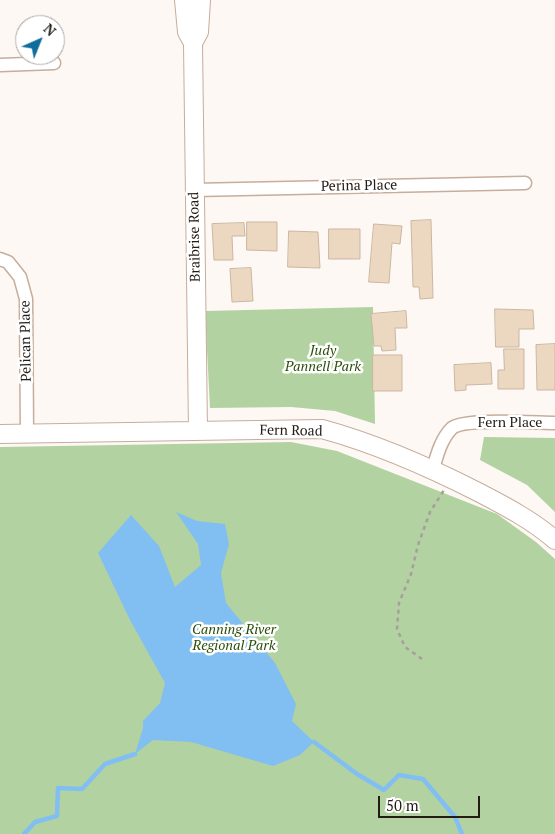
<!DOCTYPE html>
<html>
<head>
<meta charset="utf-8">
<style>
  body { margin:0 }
  #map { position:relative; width:555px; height:834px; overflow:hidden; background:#fdf8f4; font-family:"PT Serif",serif }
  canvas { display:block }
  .north { position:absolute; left:15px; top:15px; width:50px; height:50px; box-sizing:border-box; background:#fff; border:1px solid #a7a4a1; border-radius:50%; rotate:44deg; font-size:14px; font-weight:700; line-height:20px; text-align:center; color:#241b15 }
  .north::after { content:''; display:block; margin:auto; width:18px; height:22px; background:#0e6d9b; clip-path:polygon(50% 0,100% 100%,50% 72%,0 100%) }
  .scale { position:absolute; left:378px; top:796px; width:102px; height:22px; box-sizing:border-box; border:2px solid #241b15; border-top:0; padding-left:6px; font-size:15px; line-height:18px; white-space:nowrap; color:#241b15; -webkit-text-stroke:4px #fff; paint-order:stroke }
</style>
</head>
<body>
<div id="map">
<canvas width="555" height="834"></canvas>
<div class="north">N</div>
<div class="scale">50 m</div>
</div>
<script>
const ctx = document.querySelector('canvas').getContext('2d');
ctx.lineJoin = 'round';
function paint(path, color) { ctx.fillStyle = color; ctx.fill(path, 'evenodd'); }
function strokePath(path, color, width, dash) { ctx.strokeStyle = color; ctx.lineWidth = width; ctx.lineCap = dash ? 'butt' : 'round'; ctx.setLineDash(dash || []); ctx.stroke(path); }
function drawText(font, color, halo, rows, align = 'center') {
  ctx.font = font + ' "PT Serif",serif'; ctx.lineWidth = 5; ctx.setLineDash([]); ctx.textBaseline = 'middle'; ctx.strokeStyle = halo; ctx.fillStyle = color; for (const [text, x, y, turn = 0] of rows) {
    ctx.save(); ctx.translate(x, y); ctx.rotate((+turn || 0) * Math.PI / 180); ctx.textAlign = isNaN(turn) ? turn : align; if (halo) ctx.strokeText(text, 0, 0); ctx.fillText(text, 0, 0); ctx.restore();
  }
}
paint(new Path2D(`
  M 373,307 L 375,424 L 335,411 L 291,407 L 210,408 L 205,311 Z
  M 484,437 L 555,438 L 555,512 L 527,485 L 480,460 Z
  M 291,442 L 337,451 L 497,514 L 536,542 L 555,559 L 555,834 L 0,834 L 0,447 Z`), '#b3d2a1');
paint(new Path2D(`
  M 176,512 L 197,521 L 225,524 L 229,544 L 221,573 L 226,603 L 275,663 L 296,704 L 292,721 L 314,742 L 300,755 L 273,766 L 191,742 L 153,740 L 135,754 L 143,728 L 143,721 L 160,703 L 165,683 L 130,620 L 98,553 L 131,515 L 159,546 L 175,587 L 201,565 L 198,544 Z`), '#81bff2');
strokePath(new Path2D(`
  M 314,742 L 357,774 L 384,790 L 399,775 L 423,779 L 455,817 L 462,834
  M 24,834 L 35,822 L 57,816 L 58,788 L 82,789 L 105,764 L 135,754`), '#81bff2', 4.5);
const building = new Path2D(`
  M 431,220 L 433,298 L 420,299 L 419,287 L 413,287 L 411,221 Z
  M 247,222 L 277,222 L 277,251 L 247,250 Z
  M 244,223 L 245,236 L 232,236 L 233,260 L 214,260 L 212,224 Z
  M 374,224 L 402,226 L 400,244 L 392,243 L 389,283 L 369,282 Z
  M 329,229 L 360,229 L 360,259 L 329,259 Z
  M 289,231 L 318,232 L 320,268 L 288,267 Z
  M 251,268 L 253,301 L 232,302 L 230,269 Z
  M 495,309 L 533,310 L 534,329 L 519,329 L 519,347 L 496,347 Z
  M 406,311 L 407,328 L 395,328 L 396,350 L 382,351 L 381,346 L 374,346 L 371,314 Z
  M 555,344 L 555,390 L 537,390 L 536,345 Z
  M 504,349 L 524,349 L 524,389 L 498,389 L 498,370 L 504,370 Z
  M 373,355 L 402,355 L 402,391 L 373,391 Z
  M 491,363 L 492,384 L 466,385 L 466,390 L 455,391 L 454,365 Z`);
paint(building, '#ecd7c1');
strokePath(building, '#cbb7a1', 1);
const street = new Path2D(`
  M 0,65 L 54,63
  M 194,190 L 525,183
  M 0,259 L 8,262 L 20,277 L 26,299 L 27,434
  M 433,469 C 437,455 441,439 452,428 C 464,418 537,423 555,423`);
const secondary = new Path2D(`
  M 184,0 L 187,32 L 193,43 L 198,431
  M 193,43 L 199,32 L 201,0
  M 0,434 L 322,429 C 377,444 427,466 478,492 C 505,506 532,520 555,540`);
strokePath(street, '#c6ad9c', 15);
strokePath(secondary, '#c6ad9c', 20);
strokePath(new Path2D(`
  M 422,659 L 405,647 L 397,629 L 399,603 L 411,574 L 418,545 L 430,512 L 444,490`), '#a69f9b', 2.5, [4, 4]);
strokePath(street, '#fff', 12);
strokePath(secondary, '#fff', 18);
drawText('14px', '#241b15', '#fff', [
  ["Perina Place",359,186,-1],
  ["Braibrise Road",195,237,-91],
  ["Pelican Place",26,341,-91],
  ["Fern Place",510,423],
  ["Fern Road",291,431,1]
]);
drawText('italic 14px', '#2a4e0a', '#fff', [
  ["Judy",323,351],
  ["Pannell Park",323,367],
  ["Canning River",234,630],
  ["Regional Park",234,646]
]);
</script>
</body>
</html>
